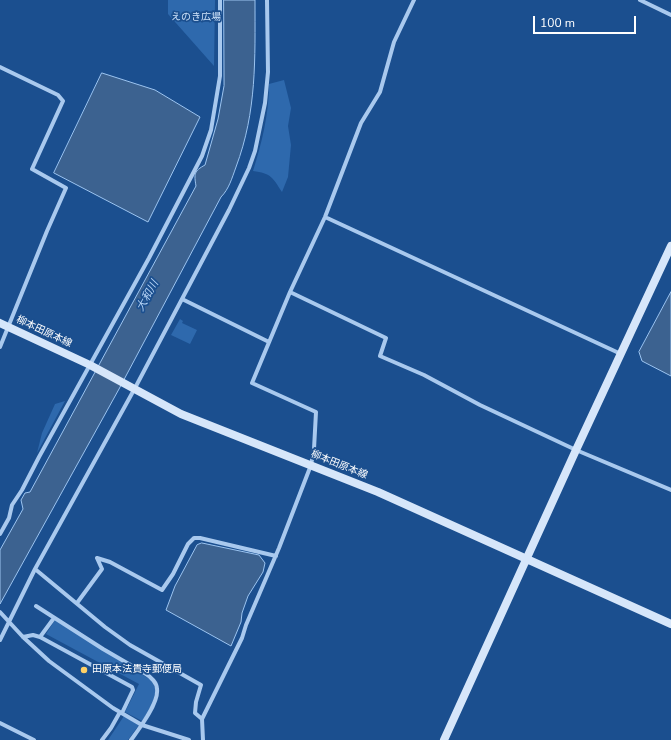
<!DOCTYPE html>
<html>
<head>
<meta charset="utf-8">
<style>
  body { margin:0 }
  #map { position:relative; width:671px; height:740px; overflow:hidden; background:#1b4f8f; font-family:"Nunito Sans",sans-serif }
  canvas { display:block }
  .scale { position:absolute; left:533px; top:16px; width:103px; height:18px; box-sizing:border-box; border:2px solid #fff; border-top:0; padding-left:5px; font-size:12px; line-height:14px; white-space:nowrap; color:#fff; -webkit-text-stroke:3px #1b4f8f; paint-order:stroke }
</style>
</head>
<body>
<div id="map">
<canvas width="671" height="740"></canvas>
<div class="scale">100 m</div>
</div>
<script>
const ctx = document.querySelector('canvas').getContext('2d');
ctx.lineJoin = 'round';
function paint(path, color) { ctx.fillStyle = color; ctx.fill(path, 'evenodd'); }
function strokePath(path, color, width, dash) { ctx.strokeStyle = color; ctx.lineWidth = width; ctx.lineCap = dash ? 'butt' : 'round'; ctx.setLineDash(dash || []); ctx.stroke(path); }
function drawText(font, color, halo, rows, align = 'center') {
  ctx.font = font + ' "Nunito Sans","Noto Sans JP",sans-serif'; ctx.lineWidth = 3.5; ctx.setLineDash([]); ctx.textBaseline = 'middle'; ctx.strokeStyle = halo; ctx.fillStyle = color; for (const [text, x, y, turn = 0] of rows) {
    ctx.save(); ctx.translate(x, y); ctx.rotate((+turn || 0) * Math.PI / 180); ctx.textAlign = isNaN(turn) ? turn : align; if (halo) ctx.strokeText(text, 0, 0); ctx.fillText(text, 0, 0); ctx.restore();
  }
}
paint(new Path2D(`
  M 168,0 L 215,0 L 214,66 L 168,14 Z
  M 284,80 L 291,108 L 288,126 L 291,145 L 288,177 L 282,192 C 273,178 271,173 253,171 C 262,142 269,114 269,84 Z
  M 180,319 L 183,321 L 182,323 L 197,330 L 190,344 L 171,335 Z
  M 65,401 L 37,453 L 42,433 L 55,404 Z
  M 55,620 L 151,680 C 152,682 155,686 155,688 C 157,697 147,714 142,721 L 125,712 L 139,684 L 46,634 Z
  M 124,716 L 139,725 L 128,740 L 108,740 Z`), '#2e69ad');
const water = new Path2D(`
  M 224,0 L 255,0 C 255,59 257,111 236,167 C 232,178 229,189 221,197 L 119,389 L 0,604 L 0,550 L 23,509 L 21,500 L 25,493 L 30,492 L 196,186 C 194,174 194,171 205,165 L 218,119 L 224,86 Z
  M 102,73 L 155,90 L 200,117 L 148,222 L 54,173 Z
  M 671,292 L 671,376 L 642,361 L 639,352 Z
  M 202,543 L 259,555 L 265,563 L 263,572 L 248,596 L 242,613 L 241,622 L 231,646 L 166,610 L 175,586 L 197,545 Z`);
paint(water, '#3c6290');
strokePath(water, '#9cc4f0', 1);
strokePath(new Path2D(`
  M 640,0 L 671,15
  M 0,67 L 58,95 L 63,101 L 32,169 L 66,188 L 47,231 L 0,347
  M 325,217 L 621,354
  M 290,292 L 386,338 L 380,356 L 424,375 L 480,405 L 576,450 L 671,490
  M 182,299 L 269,342
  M 0,534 L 9,518 L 12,505 L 22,490 L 39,457 L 149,258 L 202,156 L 211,130 L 220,76 L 220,0
  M 97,558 L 110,562 L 162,590 L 173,574 L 188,544 L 194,538 L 200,538 L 276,556
  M 35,569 L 105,627 L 130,645 L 201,685 L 196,702 L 195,713 L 202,719
  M 77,603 L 102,569 L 97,558
  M 36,606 L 103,649 L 146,674 C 151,677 157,683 157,689 C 159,703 139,729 131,740
  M 0,612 L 23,637 L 49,661 L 113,708 L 142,725 L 189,740
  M 23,637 L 33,635 L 40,637 L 132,687 L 133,690 L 122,713
  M 40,637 L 54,618
  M 0,640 L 35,569 L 135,388 L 229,210 L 249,168 L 255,151 L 265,103 L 268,72 L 267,0
  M 0,723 L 34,740
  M 102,740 L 111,728 L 120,712
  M 203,740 L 202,719 L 242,638 L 246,625 L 279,548 L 311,465 L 314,449 L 316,412 L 252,383 L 290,292 L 325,217 L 361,123 L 380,92 L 394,42 L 414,0`), '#a9c9ee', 4);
strokePath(new Path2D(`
  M 0,323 L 90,365 L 181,414 L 378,492 L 671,624
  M 444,740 L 576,450 L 671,246`), '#d6e6fa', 8);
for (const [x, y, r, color] of [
  [84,670,4,"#ffd166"]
]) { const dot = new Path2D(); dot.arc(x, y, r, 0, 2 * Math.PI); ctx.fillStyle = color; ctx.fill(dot); strokePath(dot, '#1b4f8f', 1.5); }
drawText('10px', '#cfe3fa', '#1b4f8f', [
  ["えのき広場",196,18]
]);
drawText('10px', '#fff', '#1b4f8f', [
  ["柳本田原本線",44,332,25],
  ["柳本田原本線",339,465,22]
]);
drawText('10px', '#fff', '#1b4f8f', [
  ["田原本法貴寺郵便局",92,670]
], 'left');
drawText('italic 11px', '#b5d3f5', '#1b4f8f', [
  ["大和川",148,296,-61]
]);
</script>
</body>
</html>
